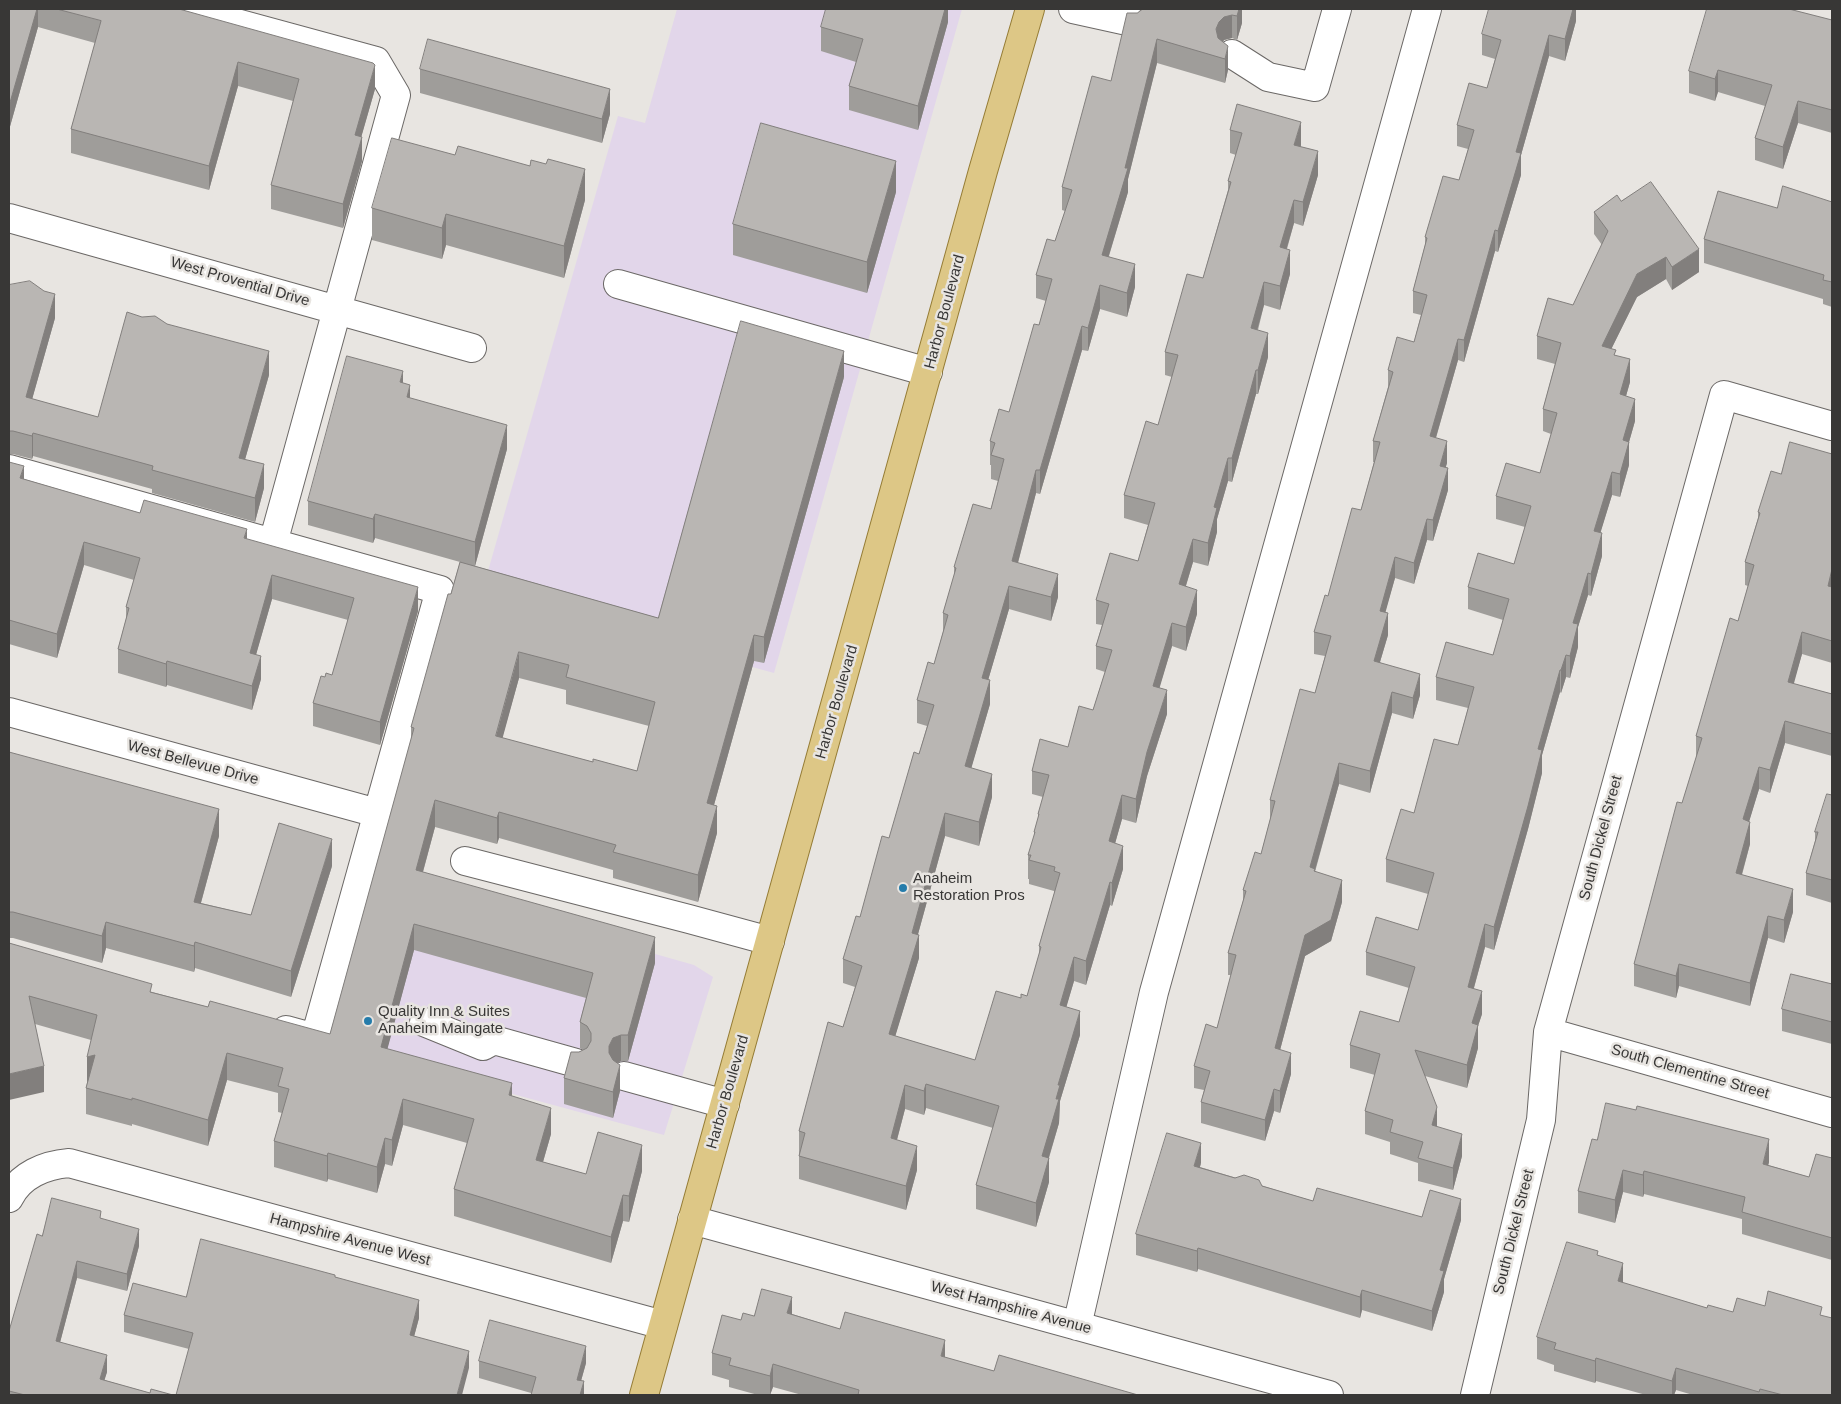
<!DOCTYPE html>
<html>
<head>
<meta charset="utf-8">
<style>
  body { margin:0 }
  #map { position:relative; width:1841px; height:1404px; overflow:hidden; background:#e8e5e1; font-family:Helvetica,sans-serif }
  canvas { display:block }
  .frame { position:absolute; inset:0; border:10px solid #383736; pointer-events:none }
</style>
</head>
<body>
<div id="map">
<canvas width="1841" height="1404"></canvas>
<div class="frame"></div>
</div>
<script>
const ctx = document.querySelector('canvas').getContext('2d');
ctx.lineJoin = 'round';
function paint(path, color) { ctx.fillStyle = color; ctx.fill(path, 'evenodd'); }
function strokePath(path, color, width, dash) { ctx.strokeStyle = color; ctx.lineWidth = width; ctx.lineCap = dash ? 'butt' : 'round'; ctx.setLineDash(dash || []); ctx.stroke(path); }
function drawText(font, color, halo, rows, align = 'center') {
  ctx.font = font + ' Helvetica,sans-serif'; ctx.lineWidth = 5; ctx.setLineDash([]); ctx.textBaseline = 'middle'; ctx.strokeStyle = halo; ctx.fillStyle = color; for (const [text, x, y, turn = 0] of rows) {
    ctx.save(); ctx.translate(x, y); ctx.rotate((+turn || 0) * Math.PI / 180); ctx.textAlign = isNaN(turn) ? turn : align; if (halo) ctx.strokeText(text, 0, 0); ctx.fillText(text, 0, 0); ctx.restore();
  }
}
paint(new Path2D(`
  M 677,9 L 962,9 L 774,673 L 482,592 L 618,116 L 645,123 Z
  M 380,876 L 694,965 L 713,977 L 664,1135 L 332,1045 Z`), '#e2d6ea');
const minor = new Path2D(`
  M 185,9 L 376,61 L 396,95 L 273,543
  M 1073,9 L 1132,22
  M 1232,54 L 1268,77 L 1315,87 L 1337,9
  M 9,218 L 472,348
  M 618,284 L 928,372
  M 9,469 L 440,590 L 315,1038 L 286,1030
  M 9,712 L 377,813
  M 465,861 L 689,919 L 770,941
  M 424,1022 L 483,1046 L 494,1040 L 576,1063
  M 1548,1032 L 1832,1113
  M 624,1076 L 725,1104
  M 9,1198 C 20,1175 45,1165 69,1163 L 663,1325
  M 692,1220 L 1329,1395
  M 1077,1326 L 1154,992 L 1427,9
  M 1475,1395 L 1541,1120 L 1548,1032 L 1724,395 L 1832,426`);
const major = new Path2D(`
  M 644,1395 L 983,171 L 1030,9`);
strokePath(minor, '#6b6866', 30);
strokePath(major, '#957c35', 30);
strokePath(minor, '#fff', 28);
strokePath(major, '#ddc786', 28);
paint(new Path2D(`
  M 9,9 L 179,9 L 375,89 L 361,137 L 362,161 L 343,228 L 271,209 L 271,185 L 293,101 L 238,86 L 209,190 L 71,153 L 71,129 L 95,43 L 38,27 L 9,130 Z
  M 948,9 L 948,22 L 918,130 L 849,110 L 849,86 L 856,62 L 821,51 L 821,27 Z
  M 1139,9 L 1242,9 L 1242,23 L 1237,40 L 1232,38 L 1224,40 L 1223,42 L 1228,70 L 1225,83 L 1157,63 L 1128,179 L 1128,192 L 1109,256 L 1135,287 L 1127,317 L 1100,309 L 1088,351 L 1082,350 L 1040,494 L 1036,493 L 1018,563 L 1058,597 L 1051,621 L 1009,609 L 988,680 L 990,704 L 971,768 L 992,797 L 979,846 L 945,836 L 918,934 L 919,958 L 895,1036 L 975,1060 L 1021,998 L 1027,996 L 1039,956 L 1039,946 L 1054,894 L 1054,891 L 1029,884 L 1029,879 L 1028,879 L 1028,855 L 1034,837 L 1034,832 L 1038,819 L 1038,814 L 1043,797 L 1032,794 L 1032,771 L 1068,747 L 1093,710 L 1105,672 L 1096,669 L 1096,646 L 1102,625 L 1096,624 L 1096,600 L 1138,561 L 1148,525 L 1124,518 L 1124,495 L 1158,425 L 1172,377 L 1165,375 L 1165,352 L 1203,278 L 1228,190 L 1228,181 L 1236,155 L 1230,153 L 1230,130 L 1301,145 L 1301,147 L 1318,175 L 1303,226 L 1294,223 L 1287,249 L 1290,274 L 1280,310 L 1264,305 L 1258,330 L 1268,357 L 1258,394 L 1256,394 L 1232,482 L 1228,481 L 1217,519 L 1217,532 L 1208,566 L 1193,562 L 1186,586 L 1197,614 L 1186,651 L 1172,646 L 1159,688 L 1167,714 L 1147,776 L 1136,823 L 1122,819 L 1115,843 L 1123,869 L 1112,906 L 1110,905 L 1086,985 L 1074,981 L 1066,1007 L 1080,1035 L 1060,1101 L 1059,1123 L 1049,1158 L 1049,1182 L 1036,1227 L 976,1209 L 976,1185 L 993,1128 L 926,1108 L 924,1115 L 905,1109 L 897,1140 L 917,1170 L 906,1210 L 799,1179 L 799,1131 L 843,1027 L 855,987 L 843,983 L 843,959 L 860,917 L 889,838 L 919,754 L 927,726 L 917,723 L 917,700 L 934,664 L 943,632 L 943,613 L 954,576 L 954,567 L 991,509 L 998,481 L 991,479 L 991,465 L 990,465 L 990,441 L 1009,412 L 1039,325 L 1046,301 L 1036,298 L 1036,275 L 1055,241 L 1065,211 L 1062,210 L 1062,187 L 1111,81 L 1137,13 L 1142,10 Z
  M 1576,9 L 1576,21 L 1565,61 L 1549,56 L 1521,155 L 1521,175 L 1498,252 L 1495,251 L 1464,362 L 1458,360 L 1436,438 L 1447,463 L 1445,468 L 1448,490 L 1433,541 L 1427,540 L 1414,584 L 1395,578 L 1385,612 L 1388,635 L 1380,662 L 1420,695 L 1413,719 L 1392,713 L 1370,793 L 1339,784 L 1315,872 L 1342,902 L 1331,941 L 1305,956 L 1280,1050 L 1291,1074 L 1280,1113 L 1274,1111 L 1265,1141 L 1201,1123 L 1201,1102 L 1204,1090 L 1194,1088 L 1194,1066 L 1217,1028 L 1231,975 L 1228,975 L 1228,953 L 1243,901 L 1243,890 L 1261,854 L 1270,820 L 1270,800 L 1315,693 L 1325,656 L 1314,654 L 1314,632 L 1328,596 L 1361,510 L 1374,462 L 1373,462 L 1373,441 L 1388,387 L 1388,370 L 1414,342 L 1421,315 L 1413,313 L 1413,291 L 1425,245 L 1425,237 L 1459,180 L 1468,149 L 1457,146 L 1457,125 L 1487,88 L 1495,59 L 1482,55 L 1482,34 Z
  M 1794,9 L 1794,11 L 1832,20 L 1832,133 L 1798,123 L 1783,169 L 1755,160 L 1755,138 L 1765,106 L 1718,92 L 1715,101 L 1689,93 L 1689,71 Z
  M 420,69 L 610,114 L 602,143 L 420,93 Z
  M 896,192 L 867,293 L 733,255 L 733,224 Z
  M 585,200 L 564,278 L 446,245 L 442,259 L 372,240 L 372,208 Z
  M 1621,201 L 1699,272 L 1672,290 L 1666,279 L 1637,297 L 1611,349 L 1630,382 L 1626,396 L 1635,421 L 1629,442 L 1629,465 L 1620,497 L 1612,495 L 1600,533 L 1602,556 L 1591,596 L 1588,595 L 1578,627 L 1578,647 L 1570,678 L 1566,677 L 1561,693 L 1560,692 L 1542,755 L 1542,773 L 1528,829 L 1494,950 L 1485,947 L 1474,988 L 1482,1014 L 1478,1026 L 1478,1048 L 1467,1088 L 1425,1076 L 1437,1127 L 1462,1156 L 1453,1190 L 1418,1181 L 1418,1163 L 1390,1154 L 1390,1142 L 1365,1134 L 1365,1111 L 1375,1075 L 1350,1068 L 1350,1045 L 1399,1022 L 1409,988 L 1366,975 L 1366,952 L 1418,930 L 1428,894 L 1386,882 L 1386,859 L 1414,813 L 1458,745 L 1468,708 L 1436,700 L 1436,677 L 1493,655 L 1503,620 L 1468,609 L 1468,587 L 1514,564 L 1525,527 L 1496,519 L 1496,496 L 1540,473 L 1551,434 L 1543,431 L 1543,409 L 1555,364 L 1537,359 L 1537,336 L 1573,305 L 1602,245 L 1594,234 L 1594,212 Z
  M 1832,202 L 1832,307 L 1823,304 L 1823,299 L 1704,263 L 1704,239 L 1777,208 Z
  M 9,285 L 55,318 L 32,399 L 98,417 L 167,324 L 269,375 L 245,459 L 264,488 L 255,522 L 152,493 L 152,489 L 33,456 L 32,459 L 13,454 L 9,454 Z
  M 844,377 L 764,663 L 754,661 L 714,805 L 717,833 L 698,902 L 613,878 L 613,870 L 499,838 L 497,844 L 435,827 L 423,872 L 655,963 L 628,1061 L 621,1061 L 617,1063 L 620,1091 L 613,1118 L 564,1104 L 564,1078 L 579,1052 L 583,1050 L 580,1048 L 580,1022 L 586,998 L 414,950 L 387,1049 L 512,1096 L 551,1134 L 543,1162 L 586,1174 L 642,1171 L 629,1222 L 623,1221 L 611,1263 L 454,1216 L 454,1189 L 467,1143 L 403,1125 L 392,1166 L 385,1164 L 377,1193 L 328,1179 L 327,1182 L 274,1167 L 274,1141 L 282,1113 L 278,1112 L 278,1093 L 227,1080 L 208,1146 L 132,1124 L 132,1126 L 86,1114 L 86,1088 L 87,1083 L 91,1040 L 35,1024 L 44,1092 L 9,943 L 152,992 L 208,1007 L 330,1034 L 411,740 L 411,727 L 460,562 L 375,538 L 373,543 L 308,525 L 308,501 L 403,383 L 410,398 L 507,449 L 475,566 L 658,618 ZM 519,678 L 566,690 L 566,704 L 649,726 L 637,771 L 593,762 L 502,738 Z
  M 1832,454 L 1832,663 L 1802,654 L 1793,684 L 1832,694 L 1832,756 L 1785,743 L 1770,793 L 1759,789 L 1749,821 L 1750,844 L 1742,875 L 1793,912 L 1784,943 L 1768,938 L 1750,1006 L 1679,986 L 1676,998 L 1634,986 L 1634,964 L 1696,758 L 1696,736 L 1738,621 L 1748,586 L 1745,585 L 1745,562 L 1758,518 L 1758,512 L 1781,474 Z
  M 9,462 L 24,479 L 140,513 L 247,539 L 418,611 L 380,745 L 313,726 L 313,703 L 325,677 L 332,675 L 348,620 L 272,599 L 256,654 L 261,679 L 252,710 L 167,685 L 166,687 L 118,673 L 118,649 L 126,619 L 126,607 L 134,580 L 84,565 L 57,658 L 9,644 Z
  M 9,752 L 219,836 L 201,903 L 251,915 L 332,866 L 291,997 L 195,968 L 194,972 L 106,948 L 102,963 L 13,938 L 9,938 Z
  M 1832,795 L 1832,903 L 1806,895 L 1806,873 L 1815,841 L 1815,832 Z
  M 1832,984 L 1832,1044 L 1782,1031 L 1782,1009 Z
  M 1597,1140 L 1769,1162 L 1768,1165 L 1809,1177 L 1832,1158 L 1832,1260 L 1742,1234 L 1742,1219 L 1644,1194 L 1643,1197 L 1623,1192 L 1615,1223 L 1578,1213 L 1578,1191 Z
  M 1201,1163 L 1200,1167 L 1313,1201 L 1422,1217 L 1461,1220 L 1444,1279 L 1444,1292 L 1432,1331 L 1362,1310 L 1360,1318 L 1198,1269 L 1197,1272 L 1136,1255 L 1136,1234 Z
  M 101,1218 L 139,1246 L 127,1291 L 77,1278 L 60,1342 L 107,1372 L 104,1380 L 150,1393 L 173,1395 L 9,1395 L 9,1331 Z
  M 1598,1255 L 1623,1283 L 1707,1308 L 1733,1312 L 1765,1306 L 1822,1316 L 1832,1395 L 1693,1395 L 1676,1390 L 1674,1395 L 1646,1395 L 1596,1381 L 1595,1383 L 1554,1371 L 1554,1365 L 1537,1359 L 1537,1337 Z
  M 335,1277 L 419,1318 L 414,1336 L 469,1368 L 189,1349 L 124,1332 L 124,1315 L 186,1297 Z
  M 792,1314 L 840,1329 L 994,1371 L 1138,1395 L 802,1395 L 773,1387 L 770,1395 L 758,1395 L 729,1387 L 729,1380 L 712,1375 L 712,1353 L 741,1320 L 754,1316 Z
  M 479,1361 L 586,1363 L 581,1381 L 584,1395 L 531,1393 L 479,1378 Z`), '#9f9d9a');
paint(new Path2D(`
  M 37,9 L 38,9 L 38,27 L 9,130 L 9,106 Z
  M 945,9 L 948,9 L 948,22 L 918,130 L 918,106 Z
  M 1239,9 L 1242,9 L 1242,23 L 1237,40 L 1237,16 Z
  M 1573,9 L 1576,9 L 1576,21 L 1565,61 L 1565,39 Z
  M 1232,15 L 1232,38 L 1224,40 L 1219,46 L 1216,29 L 1219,22 L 1224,17 Z
  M 1549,35 L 1549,56 L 1521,155 L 1521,175 L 1498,252 L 1498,231 L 1516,152 Z
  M 1157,39 L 1157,63 L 1128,179 L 1128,192 L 1102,278 L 1102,255 Z
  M 1228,46 L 1228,70 L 1225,83 L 1225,59 Z
  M 238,62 L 238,86 L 209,190 L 209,166 Z
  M 375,65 L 375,89 L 355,159 L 355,135 Z
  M 1718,70 L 1718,92 L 1715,101 L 1715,79 Z
  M 610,89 L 610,114 L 602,143 L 602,119 Z
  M 1798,101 L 1798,123 L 1783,169 L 1783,147 Z
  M 1301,122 L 1301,145 L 1294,168 L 1294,145 Z
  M 362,137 L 362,161 L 343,228 L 343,204 Z
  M 1318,151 L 1318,175 L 1303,226 L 1303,202 Z
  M 896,161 L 896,192 L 867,293 L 867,262 Z
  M 585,169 L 585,200 L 564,278 L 564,246 Z
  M 1294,200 L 1294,223 L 1280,271 L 1280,247 Z
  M 446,214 L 446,245 L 442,259 L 442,228 Z
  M 1495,230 L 1495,251 L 1464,362 L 1464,340 Z
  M 1699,249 L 1699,272 L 1672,290 L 1672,267 Z
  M 1290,250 L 1290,274 L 1280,310 L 1280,286 Z
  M 1666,257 L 1666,279 L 1637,297 L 1602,368 L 1602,346 L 1637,274 Z
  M 1135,264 L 1135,287 L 1127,317 L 1127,293 Z
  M 1264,282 L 1264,305 L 1251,352 L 1251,328 Z
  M 1100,285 L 1100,309 L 1088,351 L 1088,328 Z
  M 55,294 L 55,318 L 26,421 L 26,397 Z
  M 1082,326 L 1082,350 L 1040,494 L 1040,470 Z
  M 1268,333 L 1268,357 L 1258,394 L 1258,370 Z
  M 1458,339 L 1458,360 L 1430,458 L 1430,436 Z
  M 269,351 L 269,375 L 239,481 L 239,458 Z
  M 844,351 L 844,377 L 764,663 L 764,637 Z
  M 1630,359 L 1630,382 L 1620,417 L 1620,394 Z
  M 1256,370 L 1256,394 L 1232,482 L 1232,458 Z
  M 403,371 L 403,395 L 400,382 Z
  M 410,385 L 410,409 L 407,397 Z
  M 1635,399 L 1635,421 L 1623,463 L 1623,440 Z
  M 507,425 L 507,449 L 475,566 L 475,542 Z
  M 33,433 L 33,456 L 32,459 L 32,436 Z
  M 1447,441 L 1447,463 L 1440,488 L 1440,466 Z
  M 1629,442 L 1629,465 L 1620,497 L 1620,474 Z
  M 1228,458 L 1228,481 L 1217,519 L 1217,532 L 1208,566 L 1208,543 L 1214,507 Z
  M 264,464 L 264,488 L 255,522 L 255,498 Z
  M 24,466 L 24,489 L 20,478 Z
  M 1448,468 L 1448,490 L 1433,541 L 1433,520 Z
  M 1036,470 L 1036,493 L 1012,585 L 1012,561 Z
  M 1612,472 L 1612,495 L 1594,554 L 1594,531 Z
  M 375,514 L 375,538 L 373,543 L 373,519 Z
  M 1427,519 L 1427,540 L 1414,584 L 1414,563 Z
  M 247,529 L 247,552 L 244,538 Z
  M 1602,533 L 1602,556 L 1591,596 L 1591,574 Z
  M 1193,539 L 1193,562 L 1179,608 L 1179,584 Z
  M 84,542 L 84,565 L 57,658 L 57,634 Z
  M 1395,557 L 1395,578 L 1380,632 L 1380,611 Z
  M 1832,569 L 1832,592 L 1828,586 Z
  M 1588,573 L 1588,595 L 1578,627 L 1578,647 L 1570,678 L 1570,656 L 1573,623 Z
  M 1058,574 L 1058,597 L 1051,621 L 1051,597 Z
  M 272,575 L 272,599 L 250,676 L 250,653 Z
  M 1009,586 L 1009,609 L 982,701 L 982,678 Z
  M 418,587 L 418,611 L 380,745 L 380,722 Z
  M 1197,590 L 1197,614 L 1186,651 L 1186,627 Z
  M 1388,613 L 1388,635 L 1374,682 L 1374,661 Z
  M 1172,623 L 1172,646 L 1153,710 L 1153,686 Z
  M 1802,632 L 1802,654 L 1788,705 L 1788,682 Z
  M 754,635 L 754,661 L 707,830 L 707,803 Z
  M 519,652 L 519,678 L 496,762 L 496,736 Z
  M 1566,655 L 1566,677 L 1561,693 L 1561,670 Z
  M 261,656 L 261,679 L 252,710 L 252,686 Z
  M 167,661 L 167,685 L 166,687 L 166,664 Z
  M 1560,670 L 1560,692 L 1542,755 L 1542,773 L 1528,829 L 1494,950 L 1494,927 L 1538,749 Z
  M 1420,674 L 1420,695 L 1413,719 L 1413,698 Z
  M 990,680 L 990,704 L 965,790 L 965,766 Z
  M 1167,690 L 1167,714 L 1147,776 L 1136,823 L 1136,799 L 1147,752 Z
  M 1392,692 L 1392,713 L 1370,793 L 1370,771 Z
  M 1785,721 L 1785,743 L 1770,793 L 1770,770 Z
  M 1339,763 L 1339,784 L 1315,870 L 1315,890 L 1310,867 Z
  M 1759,767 L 1759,789 L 1743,842 L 1743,819 Z
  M 992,774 L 992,797 L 979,846 L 979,822 Z
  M 1122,795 L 1122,819 L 1109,865 L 1109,841 Z
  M 435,800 L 435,827 L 416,897 L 416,870 Z
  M 717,806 L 717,833 L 698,902 L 698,875 Z
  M 219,809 L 219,836 L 194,928 L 194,902 Z
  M 499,812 L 499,838 L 497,844 L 497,818 Z
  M 945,813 L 945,836 L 912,956 L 912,933 Z
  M 1750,822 L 1750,844 L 1736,895 L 1736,873 Z
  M 332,839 L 332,866 L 291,997 L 291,971 Z
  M 1123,846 L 1123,869 L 1112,906 L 1112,883 Z
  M 1342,880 L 1342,902 L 1331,941 L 1305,956 L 1275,1069 L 1275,1048 L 1305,935 Z
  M 1110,882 L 1110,905 L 1086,985 L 1086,961 Z
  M 1793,889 L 1793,912 L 1784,943 L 1784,920 Z
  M 1768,916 L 1768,938 L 1750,1006 L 1750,983 Z
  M 106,922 L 106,948 L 102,963 L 102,936 Z
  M 414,924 L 414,950 L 381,1073 L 381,1047 Z
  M 1485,924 L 1485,947 L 1468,1009 L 1468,987 Z
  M 919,935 L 919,958 L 889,1057 L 889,1034 Z
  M 655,937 L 655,963 L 628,1061 L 628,1035 Z
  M 195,942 L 195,968 L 194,972 L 194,946 Z
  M 1074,957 L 1074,981 L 1060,1029 L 1060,1005 Z
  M 1679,964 L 1679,986 L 1676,998 L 1676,976 Z
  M 1482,991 L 1482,1014 L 1478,1026 L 1478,1048 L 1467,1088 L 1467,1065 L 1472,1023 Z
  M 1080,1011 L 1080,1035 L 1060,1101 L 1059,1123 L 1042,1180 L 1042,1156 L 1056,1099 L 1058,1085 Z
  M 621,1035 L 621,1061 L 613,1065 L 609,1072 L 609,1046 L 613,1038 Z
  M 227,1053 L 227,1080 L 208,1146 L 208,1120 Z
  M 1291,1053 L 1291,1074 L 1280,1113 L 1280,1091 Z
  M 95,1055 L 95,1081 L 87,1083 L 87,1057 Z
  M 620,1065 L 620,1091 L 613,1118 L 613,1092 Z
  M 44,1066 L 44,1092 L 9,1100 L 9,1074 Z
  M 512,1083 L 512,1109 L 509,1095 Z
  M 926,1084 L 926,1108 L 924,1115 L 924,1091 Z
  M 905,1085 L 905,1109 L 891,1162 L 891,1138 Z
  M 1274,1089 L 1274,1111 L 1265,1141 L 1265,1120 Z
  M 403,1099 L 403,1125 L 392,1166 L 392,1140 Z
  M 1437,1107 L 1437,1129 L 1432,1125 Z
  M 551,1108 L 551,1134 L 536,1186 L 536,1160 Z
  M 1462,1134 L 1462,1156 L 1453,1190 L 1453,1168 Z
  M 385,1138 L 385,1164 L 377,1193 L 377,1167 Z
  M 1769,1139 L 1769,1162 L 1763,1187 L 1763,1164 Z
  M 1201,1143 L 1201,1163 L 1194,1186 L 1194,1166 Z
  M 642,1145 L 642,1171 L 629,1222 L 629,1196 Z
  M 917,1146 L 917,1170 L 906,1210 L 906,1186 Z
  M 328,1153 L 328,1179 L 327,1182 L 327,1156 Z
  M 1049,1158 L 1049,1182 L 1036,1227 L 1036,1203 Z
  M 1623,1170 L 1623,1192 L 1615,1223 L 1615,1200 Z
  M 1644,1171 L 1644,1194 L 1643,1197 L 1643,1175 Z
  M 623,1195 L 623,1221 L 611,1263 L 611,1237 Z
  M 1461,1199 L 1461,1220 L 1444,1279 L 1444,1292 L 1432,1331 L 1432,1311 L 1440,1270 Z
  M 139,1229 L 139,1246 L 127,1291 L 127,1274 Z
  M 1198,1248 L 1198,1269 L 1197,1272 L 1197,1251 Z
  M 77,1261 L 77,1278 L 56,1358 L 56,1341 Z
  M 1623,1263 L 1623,1285 L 1618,1281 Z
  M 1362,1290 L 1362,1310 L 1360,1318 L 1360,1297 Z
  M 792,1297 L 792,1320 L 787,1313 Z
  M 419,1300 L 419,1318 L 410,1352 L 410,1335 Z
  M 945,1340 L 945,1363 L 941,1356 Z
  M 586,1346 L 586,1363 L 577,1395 L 577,1380 Z
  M 469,1351 L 469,1368 L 462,1395 L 457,1395 Z
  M 107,1355 L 107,1372 L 100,1395 L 100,1379 Z
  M 1596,1358 L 1596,1381 L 1595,1383 L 1595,1361 Z
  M 773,1364 L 773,1387 L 770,1395 L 770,1376 Z
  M 1676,1368 L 1676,1390 L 1674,1395 L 1672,1395 L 1672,1381 Z
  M 584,1381 L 584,1395 L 580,1395 Z`), '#827f7d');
const building = new Path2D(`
  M 9,9 L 37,9 L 9,106 Z
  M 57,9 L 179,9 L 373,63 L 375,65 L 355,135 L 362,137 L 343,204 L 271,185 L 299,79 L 238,62 L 209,166 L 71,129 L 101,21 Z
  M 826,9 L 945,9 L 918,106 L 849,86 L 863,39 L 821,27 Z
  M 1143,9 L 1239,9 L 1237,16 L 1232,15 L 1224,17 L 1219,22 L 1216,29 L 1218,38 L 1228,46 L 1225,59 L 1157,39 L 1125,168 L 1128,168 L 1102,255 L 1135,264 L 1127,293 L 1100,285 L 1088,328 L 1082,326 L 1040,470 L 1036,470 L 1012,561 L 1058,574 L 1051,597 L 1009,586 L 982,678 L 990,680 L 965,766 L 992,774 L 979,822 L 945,813 L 912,933 L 919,935 L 889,1034 L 975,1060 L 996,991 L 1021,998 L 1021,994 L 1027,996 L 1041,947 L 1039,946 L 1060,873 L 1054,871 L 1055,867 L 1029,860 L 1031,855 L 1028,855 L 1035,832 L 1034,832 L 1039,814 L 1038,814 L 1049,775 L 1032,771 L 1040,739 L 1068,747 L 1079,706 L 1093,710 L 1112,650 L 1096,646 L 1109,604 L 1096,600 L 1110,553 L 1138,561 L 1155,503 L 1124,495 L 1146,421 L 1158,425 L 1178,355 L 1165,352 L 1187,274 L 1203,278 L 1231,182 L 1228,181 L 1242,133 L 1230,130 L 1237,104 L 1301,122 L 1294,145 L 1318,151 L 1303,202 L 1294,200 L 1280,247 L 1290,250 L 1280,286 L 1264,282 L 1251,328 L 1268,333 L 1258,370 L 1256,370 L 1232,458 L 1228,458 L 1214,507 L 1217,508 L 1208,543 L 1193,539 L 1179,584 L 1197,590 L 1186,627 L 1172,623 L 1153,686 L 1167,690 L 1147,752 L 1136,799 L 1122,795 L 1109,841 L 1123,846 L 1112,883 L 1110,882 L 1086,961 L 1074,957 L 1060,1005 L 1080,1011 L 1058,1085 L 1060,1085 L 1056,1099 L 1059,1099 L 1042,1156 L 1049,1158 L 1036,1203 L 976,1185 L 999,1106 L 926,1084 L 924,1091 L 905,1085 L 891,1138 L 917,1146 L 906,1186 L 799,1156 L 805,1133 L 799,1131 L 828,1022 L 843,1027 L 862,966 L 843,959 L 856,916 L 860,917 L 882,836 L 889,838 L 914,752 L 919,754 L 934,705 L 917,700 L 928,662 L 934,664 L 948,615 L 943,613 L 956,568 L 954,567 L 973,504 L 991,509 L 1004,459 L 991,455 L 995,443 L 990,441 L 999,409 L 1009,412 L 1034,324 L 1039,325 L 1052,279 L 1036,275 L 1047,239 L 1055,241 L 1072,190 L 1062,187 L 1092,76 L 1111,81 L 1127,13 L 1137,13 Z
  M 1489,9 L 1573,9 L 1565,39 L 1549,35 L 1516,152 L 1521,153 L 1498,231 L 1495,230 L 1464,340 L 1458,339 L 1430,436 L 1447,441 L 1440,466 L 1448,468 L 1433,520 L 1427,519 L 1414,563 L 1395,557 L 1380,611 L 1388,613 L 1374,661 L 1420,674 L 1413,698 L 1392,692 L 1370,771 L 1339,763 L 1310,867 L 1315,869 L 1314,871 L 1342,880 L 1331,920 L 1305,935 L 1275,1048 L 1291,1053 L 1280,1091 L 1274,1089 L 1265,1120 L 1201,1102 L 1210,1071 L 1194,1066 L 1206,1024 L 1217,1028 L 1236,955 L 1228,953 L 1246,891 L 1243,890 L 1255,852 L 1261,854 L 1275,801 L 1270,800 L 1300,689 L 1315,693 L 1331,636 L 1314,632 L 1325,595 L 1328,596 L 1352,508 L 1361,510 L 1380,442 L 1373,441 L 1393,372 L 1388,370 L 1397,337 L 1414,342 L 1427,295 L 1413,291 L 1427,238 L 1425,237 L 1443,176 L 1459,180 L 1474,130 L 1457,125 L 1469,83 L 1487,88 L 1501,40 L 1482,34 Z
  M 1707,9 L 1789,9 L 1832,20 L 1832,110 L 1798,101 L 1783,147 L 1755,138 L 1772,85 L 1718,70 L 1715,79 L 1689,71 Z
  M 428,39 L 610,89 L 602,119 L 420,69 Z
  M 761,123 L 896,161 L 867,262 L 733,224 Z
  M 392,138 L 455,155 L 458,146 L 530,166 L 531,160 L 546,164 L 548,159 L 585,169 L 564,246 L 446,214 L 442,228 L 372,208 Z
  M 1651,182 L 1699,249 L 1672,267 L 1666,257 L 1637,274 L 1602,346 L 1616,350 L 1614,355 L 1630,359 L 1620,394 L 1635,399 L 1623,440 L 1629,442 L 1620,474 L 1612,472 L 1594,531 L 1602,533 L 1591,574 L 1588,573 L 1573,623 L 1578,624 L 1570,656 L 1566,655 L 1561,670 L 1560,670 L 1538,749 L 1542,750 L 1528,806 L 1494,927 L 1485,924 L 1468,987 L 1482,991 L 1472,1023 L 1478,1025 L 1467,1065 L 1415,1050 L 1437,1107 L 1432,1125 L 1462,1134 L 1453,1168 L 1418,1158 L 1423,1142 L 1390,1132 L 1393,1120 L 1365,1111 L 1380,1054 L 1350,1045 L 1360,1011 L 1399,1022 L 1415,967 L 1366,952 L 1376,917 L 1418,930 L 1434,873 L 1386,859 L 1401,809 L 1414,813 L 1434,739 L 1458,745 L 1474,687 L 1436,677 L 1446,642 L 1493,655 L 1509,599 L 1468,587 L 1478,553 L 1514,564 L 1531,506 L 1496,496 L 1506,463 L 1540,473 L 1557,413 L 1543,409 L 1561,343 L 1537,336 L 1548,298 L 1573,305 L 1608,231 L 1594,212 L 1617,195 L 1621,201 Z
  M 1783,186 L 1832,202 L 1832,282 L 1823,280 L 1824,275 L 1704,239 L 1718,191 L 1777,208 Z
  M 30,281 L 44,291 L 55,294 L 26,397 L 98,417 L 127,312 L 142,317 L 155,316 L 167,324 L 269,351 L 239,458 L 264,464 L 255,498 L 152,470 L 153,466 L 33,433 L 32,436 L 13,431 L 9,431 L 9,285 Z
  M 741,321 L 844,351 L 764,637 L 754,635 L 707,803 L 717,806 L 698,875 L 613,852 L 616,845 L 499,812 L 497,818 L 435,800 L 416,870 L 655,937 L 628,1035 L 621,1035 L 613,1038 L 609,1046 L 609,1053 L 613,1060 L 620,1065 L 613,1092 L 564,1078 L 571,1052 L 579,1052 L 587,1048 L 591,1041 L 591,1033 L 587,1026 L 580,1022 L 593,973 L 414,924 L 381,1047 L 512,1083 L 509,1095 L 551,1108 L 536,1160 L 586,1174 L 598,1132 L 642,1145 L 629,1196 L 623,1195 L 611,1237 L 454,1189 L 474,1119 L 403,1099 L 392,1140 L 385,1138 L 377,1167 L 328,1153 L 327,1156 L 274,1141 L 289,1089 L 278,1086 L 283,1068 L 227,1053 L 208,1120 L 132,1098 L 132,1100 L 86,1088 L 95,1055 L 87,1057 L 97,1015 L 29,996 L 44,1066 L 9,1074 L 9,943 L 152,984 L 150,992 L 208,1007 L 210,1001 L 330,1034 L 414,728 L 411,727 L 448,594 L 451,594 L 460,562 L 658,618 ZM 519,652 L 569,665 L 566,677 L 655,702 L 637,771 L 593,759 L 593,762 L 496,736 Z
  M 347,356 L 403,371 L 400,382 L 410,385 L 407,397 L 507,425 L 475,542 L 375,514 L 373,519 L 308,501 Z
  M 1790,442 L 1832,454 L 1832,569 L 1828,586 L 1832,587 L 1832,641 L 1802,632 L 1788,682 L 1832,694 L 1832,734 L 1785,721 L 1770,770 L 1759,767 L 1743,819 L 1750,822 L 1736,873 L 1793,889 L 1784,920 L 1768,916 L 1750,983 L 1679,964 L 1676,976 L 1634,964 L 1677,802 L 1682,803 L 1702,738 L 1696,736 L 1730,618 L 1738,621 L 1754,565 L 1745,562 L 1760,513 L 1758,512 L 1771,471 L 1781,474 Z
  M 9,462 L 24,466 L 20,478 L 140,513 L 144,500 L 247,529 L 244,538 L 418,587 L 380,722 L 313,703 L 321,676 L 325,677 L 326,673 L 332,675 L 354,598 L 272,575 L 250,653 L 261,656 L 252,686 L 167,661 L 166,664 L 118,649 L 129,608 L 126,607 L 140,558 L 84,542 L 57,634 L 9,620 Z
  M 9,752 L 219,809 L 194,902 L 251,915 L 279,823 L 332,839 L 291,971 L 195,942 L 194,946 L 106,922 L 102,936 L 13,912 L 9,912 Z
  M 1827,794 L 1832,795 L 1832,880 L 1806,873 L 1818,832 L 1815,832 Z
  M 1791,974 L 1832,984 L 1832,1022 L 1782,1009 Z
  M 1606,1103 L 1636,1110 L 1637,1106 L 1769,1139 L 1763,1164 L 1809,1177 L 1816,1154 L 1832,1158 L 1832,1238 L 1742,1212 L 1745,1197 L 1644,1171 L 1643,1175 L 1623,1170 L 1615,1200 L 1578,1191 L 1592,1139 L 1597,1140 Z
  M 1167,1133 L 1201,1143 L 1194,1166 L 1235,1178 L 1244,1175 L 1259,1180 L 1262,1186 L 1313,1201 L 1317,1188 L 1422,1217 L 1430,1190 L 1461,1199 L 1440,1270 L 1444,1271 L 1432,1311 L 1362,1290 L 1360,1297 L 1198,1248 L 1197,1251 L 1136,1234 Z
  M 52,1198 L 101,1211 L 100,1218 L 139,1229 L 127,1274 L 77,1261 L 56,1341 L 107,1355 L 100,1379 L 150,1393 L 151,1389 L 173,1395 L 25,1395 L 9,1391 L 9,1331 L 37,1234 L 42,1236 Z
  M 201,1239 L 335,1275 L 335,1277 L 419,1300 L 410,1335 L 469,1351 L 457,1395 L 176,1395 L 193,1333 L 124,1315 L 133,1283 L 186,1297 Z
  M 1567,1242 L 1598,1251 L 1597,1255 L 1623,1263 L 1618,1281 L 1707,1308 L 1708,1305 L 1733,1312 L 1737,1298 L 1765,1306 L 1768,1291 L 1822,1307 L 1820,1315 L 1832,1318 L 1832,1395 L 1783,1395 L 1760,1389 L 1759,1392 L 1676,1368 L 1672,1381 L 1596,1358 L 1595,1361 L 1554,1349 L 1556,1343 L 1537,1337 Z
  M 762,1289 L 792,1297 L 787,1313 L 840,1329 L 845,1312 L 945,1340 L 941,1356 L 994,1371 L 999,1355 L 1138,1395 L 858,1395 L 859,1390 L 773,1364 L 770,1376 L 729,1365 L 731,1358 L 712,1353 L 722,1315 L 741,1320 L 743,1313 L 754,1316 Z
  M 490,1320 L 586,1346 L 577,1380 L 584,1381 L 580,1395 L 531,1395 L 536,1377 L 479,1361 Z`);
paint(building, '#b9b6b3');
strokePath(building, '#827f7d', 1);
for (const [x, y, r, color] of [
  [903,888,5,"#257cab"],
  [368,1021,5,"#257cab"]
]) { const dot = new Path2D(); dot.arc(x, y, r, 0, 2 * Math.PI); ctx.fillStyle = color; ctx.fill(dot); strokePath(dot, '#e8e5e1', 2); }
drawText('15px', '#383736', '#e8e5e1', [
  ["West Provential Drive",240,282,16],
  ["Harbor Boulevard",945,312,-75],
  ["Harbor Boulevard",837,702,-74],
  ["West Bellevue Drive",193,763,15],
  ["South Dickel Street",1601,838,-75],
  ["South Clementine Street",1690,1072,16],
  ["Harbor Boulevard",728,1092,-74],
  ["South Dickel Street",1514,1232,-76],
  ["Hampshire Avenue West",350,1240,15],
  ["West Hampshire Avenue",1011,1308,15]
]);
drawText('15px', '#383736', '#e8e5e1', [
  ["Anaheim",913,879],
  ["Restoration Pros",913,896],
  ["Quality Inn & Suites",378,1012],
  ["Anaheim Maingate",378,1029]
], 'left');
</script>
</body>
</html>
